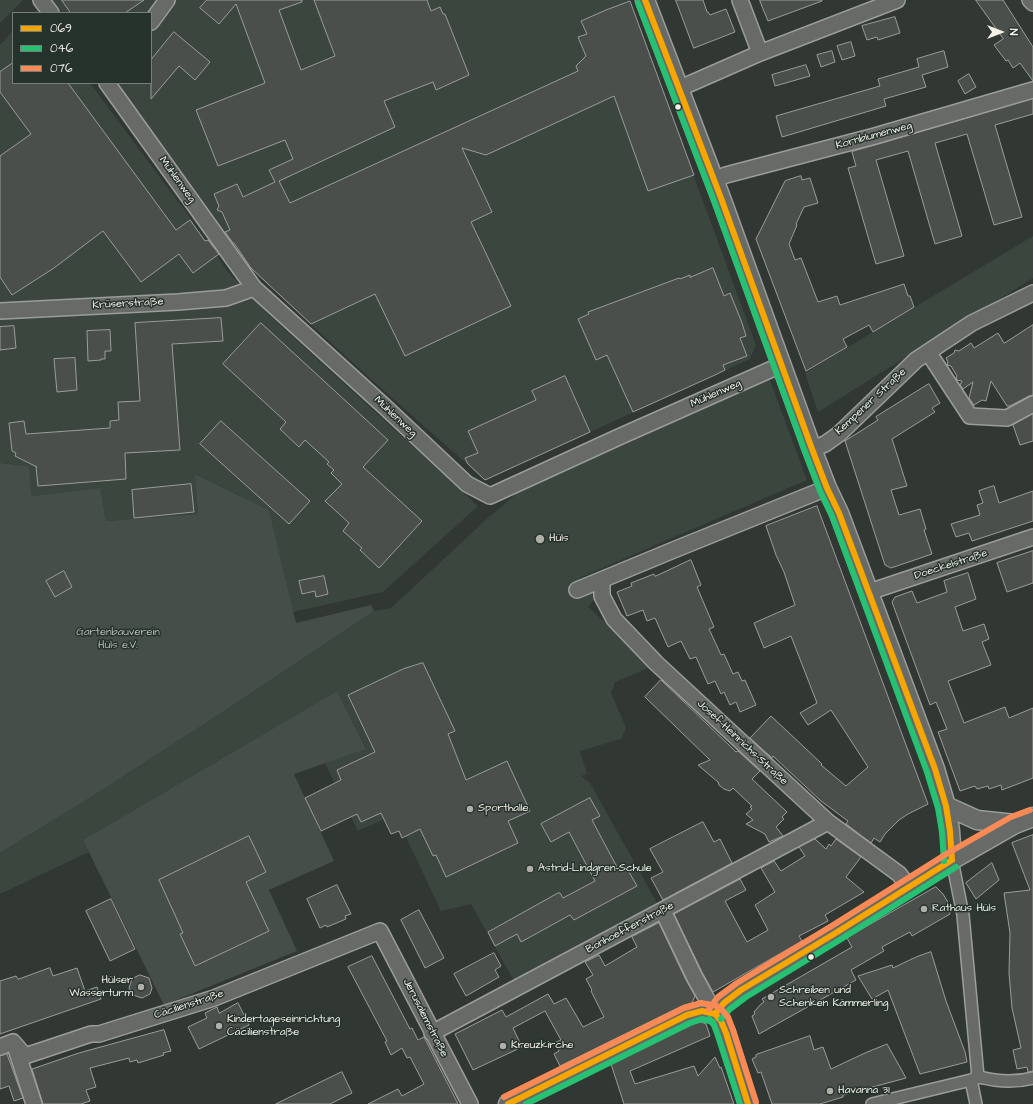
<!DOCTYPE html>
<html>
<head>
<meta charset="utf-8">
<style>
  body { margin:0 }
  #map { position:relative; width:1033px; height:1104px; overflow:hidden; background:#313834; font-family:"Architects Daughter",sans-serif }
  canvas { display:block }
  .legend { position:absolute; left:12px; top:12px; width:140px; height:72px; box-sizing:border-box; background:#26332d; border:1px solid #787f78; margin:0; padding:5px 7px; list-style:none; font-size:12px; color:#f4f1e8 }
  .legend li { display:flex; align-items:center; gap:8px; height:20px }
  .legend b { width:20px; border:1px solid #787f78 }
  .north { position:absolute; left:981px; top:12px; width:40px; height:40px; -webkit-text-stroke:3px #26332d; paint-order:stroke; rotate:90deg; font-size:11px; font-weight:700; line-height:16px; text-align:center; color:#f4f1e8 }
  .north::after { content:''; display:block; margin:auto; width:14px; height:18px; background:#f4f1e8; clip-path:polygon(50% 0,100% 100%,50% 72%,0 100%) }
</style>
</head>
<body>
<div id="map">
<canvas width="1033" height="1104"></canvas>
<ul class="legend">
<li><b style="height:5px;background:#f7a600"></b>069</li>
<li><b style="height:5px;background:#26c172"></b>046</li>
<li><b style="height:5px;background:#f98a56"></b>076</li>
</ul>
<div class="north">N</div>
</div>
<script>
const ctx = document.querySelector('canvas').getContext('2d');
ctx.lineJoin = 'round';
function paint(path, color) { ctx.fillStyle = color; ctx.fill(path, 'evenodd'); }
function strokePath(path, color, width, dash) { ctx.strokeStyle = color; ctx.lineWidth = width; ctx.lineCap = dash ? 'butt' : 'round'; ctx.setLineDash(dash || []); ctx.stroke(path); }
function drawText(font, color, halo, rows, align = 'center') {
  ctx.font = font + ' "Architects Daughter",sans-serif'; ctx.lineWidth = 3; ctx.setLineDash([]); ctx.textBaseline = 'middle'; ctx.strokeStyle = halo; ctx.fillStyle = color; for (const [text, x, y, turn = 0] of rows) {
    ctx.save(); ctx.translate(x, y); ctx.rotate((+turn || 0) * Math.PI / 180); ctx.textAlign = isNaN(turn) ? turn : align; if (halo) ctx.strokeText(text, 0, 0); ctx.fillText(text, 0, 0); ctx.restore();
  }
}
paint(new Path2D(`
  M 0,0 L 23,0 L 0,23 Z
  M 52,0 L 629,0 L 756,345 L 750,359 L 485,480 L 372,380 L 261,279 L 249,266 L 224,230 L 117,83 L 151,83 L 151,13 L 63,13 Z
  M 13,31 L 13,83 L 90,83 L 191,219 L 228,272 L 269,315 L 478,506 L 383,592 L 293,612 L 269,510 L 196,474 L 198,514 L 106,521 L 100,488 L 32,496 L 29,466 L 0,463 L 0,45 Z
  M 1033,236 L 1033,278 L 818,412 L 805,373 Z
  M 769,378 L 807,480 L 579,578 L 598,595 L 588,607 L 653,666 L 615,682 L 611,693 L 626,728 L 621,739 L 580,751 L 587,774 L 581,776 L 590,783 L 657,903 L 514,981 L 471,904 L 441,911 L 395,814 L 358,831 L 325,763 L 366,748 L 337,691 L 83,840 L 89,852 L 0,894 L 0,853 L 99,792 L 215,717 L 374,611 L 391,608 L 489,517 L 522,489 Z`), '#3b463f');
paint(new Path2D(`
  M 0,463 L 29,466 L 32,496 L 100,488 L 106,521 L 198,514 L 195,474 L 269,510 L 296,623 L 371,605 L 374,611 L 215,717 L 99,792 L 0,853 Z
  M 337,691 L 366,749 L 294,774 L 334,861 L 269,890 L 297,951 L 164,1005 L 83,840 Z`), '#454e49');
const building = new Path2D(`
  M 62,0 L 144,0 L 125,13 L 71,13 Z
  M 207,0 L 302,0 L 302,2 L 279,10 L 301,70 L 335,56 L 314,0 L 427,0 L 431,11 L 440,7 L 443,14 L 445,14 L 469,75 L 436,90 L 433,82 L 384,101 L 395,127 L 279,181 L 290,203 L 578,71 L 576,66 L 586,56 L 578,37 L 587,34 L 581,21 L 606,10 L 630,1 L 694,175 L 648,191 L 614,96 L 486,155 L 462,148 L 492,212 L 471,222 L 511,306 L 405,356 L 375,294 L 311,324 L 251,268 L 234,243 L 233,243 L 225,232 L 230,230 L 222,212 L 217,210 L 219,206 L 214,194 L 237,184 L 243,197 L 275,182 L 269,170 L 293,159 L 285,140 L 218,166 L 196,110 L 265,83 L 236,4 L 219,24 L 200,8 Z
  M 676,0 L 703,0 L 707,12 L 708,12 L 710,15 L 726,9 L 735,32 L 694,48 Z
  M 760,0 L 822,0 L 822,1 L 768,21 L 763,9 Z
  M 976,0 L 1003,0 L 1033,47 L 1033,81 L 1020,63 L 1013,68 L 1008,60 L 1006,61 L 994,45 L 1003,39 Z
  M 895,17 L 900,33 L 878,40 L 877,37 L 867,40 L 862,26 Z
  M 174,32 L 210,62 L 195,80 L 179,66 L 151,99 L 151,60 Z
  M 851,42 L 855,56 L 842,60 L 837,46 Z
  M 832,51 L 835,62 L 821,67 L 817,55 Z
  M 944,51 L 948,67 L 922,75 L 926,87 L 884,99 L 886,106 L 782,137 L 776,116 L 880,86 L 878,79 L 919,67 L 917,59 Z
  M 13,63 L 13,83 L 68,83 L 176,230 L 190,220 L 205,241 L 208,240 L 219,254 L 193,273 L 179,254 L 141,282 L 103,231 L 54,268 L 12,295 L 0,277 L 0,156 L 31,134 L 0,92 L 0,72 Z
  M 806,65 L 810,76 L 775,86 L 772,75 Z
  M 969,74 L 976,87 L 965,94 L 958,81 Z
  M 1033,99 L 1033,114 L 995,125 L 1022,217 L 994,225 L 967,134 L 935,143 L 962,236 L 935,244 L 908,151 L 876,160 L 904,256 L 876,264 L 848,168 L 856,166 L 852,152 Z
  M 801,176 L 802,180 L 810,178 L 818,203 L 804,207 L 796,224 L 797,225 L 789,244 L 795,260 L 801,258 L 818,302 L 837,296 L 840,305 L 904,284 L 908,296 L 910,296 L 914,307 L 873,332 L 869,325 L 843,339 L 847,347 L 806,371 L 756,239 L 785,181 Z
  M 713,268 L 724,296 L 730,293 L 742,323 L 746,336 L 740,338 L 747,356 L 723,365 L 725,370 L 715,375 L 633,412 L 607,355 L 596,360 L 578,319 L 589,314 L 588,312 L 679,278 L 680,279 L 690,275 L 690,277 Z
  M 221,318 L 223,341 L 172,344 L 180,450 L 125,453 L 126,479 L 38,486 L 36,467 L 37,467 L 15,456 L 16,453 L 12,451 L 9,423 L 24,421 L 26,434 L 110,428 L 110,421 L 119,420 L 118,402 L 140,401 L 135,323 Z
  M 261,323 L 388,440 L 363,467 L 422,521 L 379,568 L 360,550 L 362,548 L 343,531 L 349,523 L 325,501 L 342,484 L 331,473 L 334,470 L 327,464 L 329,462 L 305,440 L 299,447 L 280,429 L 286,422 L 223,364 Z
  M 1033,325 L 1033,395 L 1029,396 L 1010,406 L 1007,406 L 991,381 L 986,401 L 982,400 L 974,405 L 969,398 L 973,382 L 963,389 L 960,385 L 962,381 L 957,380 L 956,378 L 957,376 L 951,366 L 947,365 L 948,362 L 946,358 L 954,353 L 955,350 L 959,351 L 971,343 L 974,348 L 998,333 L 1004,343 Z
  M 14,326 L 16,348 L 0,350 L 0,327 Z
  M 110,330 L 111,351 L 105,351 L 105,359 L 101,359 L 101,360 L 88,361 L 87,331 Z
  M 75,358 L 77,390 L 57,392 L 54,359 Z
  M 565,376 L 590,432 L 485,480 L 468,464 L 465,458 L 478,453 L 468,431 L 536,400 L 532,391 Z
  M 929,384 L 940,403 L 932,408 L 935,412 L 892,439 L 907,486 L 891,490 L 899,515 L 920,509 L 926,529 L 924,530 L 932,554 L 891,568 L 885,565 L 883,559 L 845,441 L 878,420 L 876,417 Z
  M 1033,414 L 1033,441 L 1020,445 L 1013,425 Z
  M 221,421 L 310,501 L 289,524 L 200,444 Z
  M 191,484 L 194,512 L 134,518 L 132,490 Z
  M 994,486 L 999,503 L 1033,491 L 1033,521 L 972,541 L 969,533 L 956,537 L 951,524 L 980,515 L 977,505 L 983,503 L 979,491 Z
  M 817,506 L 928,804 L 908,814 L 899,820 L 885,834 L 880,842 L 874,838 L 871,843 L 846,824 L 848,821 L 821,801 L 773,756 L 772,758 L 750,738 L 771,716 L 822,764 L 821,765 L 846,786 L 868,767 L 831,710 L 808,725 L 800,713 L 817,703 L 791,636 L 764,648 L 754,623 L 795,605 L 784,572 L 776,555 L 766,526 Z
  M 1033,551 L 1033,583 L 1007,592 L 997,563 Z
  M 691,560 L 701,585 L 697,587 L 714,627 L 709,629 L 721,655 L 724,654 L 733,674 L 738,672 L 742,681 L 745,680 L 756,705 L 740,712 L 736,702 L 730,705 L 724,692 L 721,694 L 715,681 L 708,684 L 696,657 L 690,659 L 681,641 L 668,647 L 655,618 L 647,621 L 643,610 L 627,616 L 617,592 L 632,586 L 631,583 L 654,574 L 655,576 Z
  M 64,571 L 72,587 L 55,597 L 46,581 Z
  M 968,573 L 976,599 L 955,607 L 963,631 L 984,624 L 989,639 L 982,642 L 991,665 L 948,681 L 964,723 L 1005,707 L 1009,718 L 1033,708 L 1033,778 L 1002,790 L 1001,785 L 989,789 L 988,786 L 977,789 L 975,786 L 960,791 L 938,732 L 947,729 L 936,702 L 930,705 L 892,602 L 895,597 L 912,591 L 917,603 L 947,592 L 944,581 Z
  M 324,576 L 328,594 L 316,597 L 315,591 L 302,594 L 299,581 Z
  M 423,663 L 455,731 L 448,734 L 466,780 L 507,761 L 530,811 L 508,821 L 518,843 L 446,877 L 436,855 L 433,856 L 420,829 L 402,838 L 399,831 L 391,834 L 381,813 L 361,822 L 357,814 L 321,831 L 305,798 L 341,780 L 337,770 L 375,752 L 348,695 L 403,669 Z
  M 661,680 L 730,746 L 736,752 L 738,751 L 760,771 L 752,779 L 787,812 L 782,817 L 784,819 L 776,827 L 783,836 L 769,842 L 765,834 L 746,824 L 753,820 L 746,814 L 752,809 L 750,807 L 752,806 L 733,788 L 730,791 L 724,789 L 719,785 L 718,782 L 698,765 L 710,760 L 645,697 Z
  M 590,798 L 600,816 L 592,820 L 618,869 L 625,865 L 637,886 L 574,920 L 570,915 L 521,942 L 517,934 L 495,946 L 488,932 L 558,893 L 560,893 L 563,898 L 595,881 L 569,832 L 551,842 L 541,824 Z
  M 703,822 L 714,842 L 720,839 L 732,863 L 663,900 L 651,878 L 663,872 L 650,849 Z
  M 1033,835 L 1033,1071 L 1028,1072 L 1027,1067 L 1017,1069 L 1013,1050 L 1021,1048 L 1012,1008 L 1009,973 L 1010,933 L 1004,893 L 1030,890 L 1012,843 Z
  M 249,836 L 266,872 L 246,882 L 269,931 L 195,966 L 180,934 L 183,933 L 175,915 L 159,880 Z
  M 815,839 L 826,849 L 829,844 L 831,846 L 836,839 L 861,857 L 846,877 L 864,892 L 825,915 L 828,921 L 799,936 L 802,941 L 713,992 L 702,972 L 674,914 L 740,879 L 746,890 L 725,901 L 747,942 L 768,930 L 755,905 L 775,892 L 761,868 L 774,861 L 781,871 L 805,856 L 799,847 Z
  M 992,863 L 999,880 L 976,899 L 966,883 Z
  M 337,885 L 351,914 L 345,916 L 346,919 L 327,927 L 326,925 L 320,928 L 307,899 Z
  M 936,887 L 943,894 L 949,904 L 950,914 L 912,936 L 910,932 L 882,947 L 884,951 L 851,970 L 856,980 L 759,1034 L 752,1016 L 755,1014 L 754,1012 L 761,1004 L 764,1002 L 762,999 L 852,947 L 847,938 Z
  M 111,899 L 135,949 L 110,961 L 86,911 Z
  M 419,910 L 444,958 L 425,968 L 401,920 Z
  M 659,923 L 686,980 L 695,996 L 692,1003 L 682,1006 L 560,1066 L 554,1054 L 559,1051 L 554,1043 L 561,1040 L 545,1011 L 513,1028 L 522,1047 L 473,1070 L 455,1034 L 502,1010 L 506,1017 L 548,994 L 554,1004 L 566,998 L 583,1027 L 604,1017 L 591,991 L 592,990 L 586,979 L 593,975 L 585,962 L 599,955 L 605,966 L 637,947 L 632,937 Z
  M 931,952 L 946,1001 L 965,1052 L 967,1062 L 920,1074 L 888,990 L 872,999 L 858,976 L 892,965 L 893,968 L 916,957 Z
  M 494,953 L 501,966 L 495,970 L 499,977 L 466,996 L 454,974 Z
  M 372,956 L 410,1029 L 412,1028 L 418,1040 L 424,1037 L 458,1104 L 368,1104 L 398,1089 L 402,1096 L 424,1084 L 410,1057 L 407,1058 L 402,1048 L 391,1055 L 385,1042 L 387,1041 L 348,967 Z
  M 50,968 L 53,976 L 77,968 L 85,991 L 97,987 L 101,999 L 0,1034 L 0,981 L 16,976 L 18,979 Z
  M 140,975 L 149,978 L 152,988 L 150,994 L 142,998 L 133,995 L 129,988 L 132,979 Z
  M 238,1003 L 249,1025 L 199,1049 L 188,1027 L 207,1018 L 205,1013 L 217,1007 L 219,1013 Z
  M 701,1022 L 706,1024 L 710,1036 L 630,1071 L 635,1084 L 694,1066 L 698,1076 L 715,1057 L 720,1068 L 721,1067 L 734,1104 L 624,1104 L 611,1064 L 691,1025 Z
  M 164,1030 L 171,1051 L 163,1053 L 164,1055 L 138,1063 L 137,1060 L 130,1062 L 129,1058 L 90,1068 L 96,1087 L 86,1090 L 90,1101 L 81,1104 L 43,1104 L 32,1069 L 79,1053 Z
  M 810,1036 L 814,1050 L 823,1047 L 831,1069 L 865,1053 L 887,1044 L 906,1078 L 843,1095 L 843,1097 L 820,1104 L 772,1104 L 761,1072 L 758,1073 L 752,1059 L 756,1057 L 756,1055 Z
  M 7,1054 L 23,1098 L 14,1101 L 9,1086 L 0,1089 L 0,1056 Z
  M 342,1072 L 352,1093 L 330,1104 L 276,1104 Z`);
paint(building, '#4a4f4c');
strokePath(building, '#9a9d99', 1);
const pedestrian = new Path2D(`
  M 952,860 L 963,915 L 978,1077
  M 872,1104 L 971,1080
  M 976,1104 L 971,1080 C 981,1075 984,1079 995,1080 C 1008,1082 1021,1081 1033,1078`);
const minor = new Path2D(`
  M 41,0 L 51,13
  M 740,0 L 760,53
  M 1030,0 L 1033,3
  M 151,22 L 167,0
  M 107,83 L 254,288 L 384,406 L 467,484 L 490,496 L 621,436 L 781,365
  M 678,89 L 760,53 L 897,0
  M 714,180 L 726,175 L 875,136 L 1033,90
  M 0,311 L 178,302 L 226,298 L 254,288
  M 928,352 L 970,416 L 1007,418 L 1033,404
  M 812,449 L 825,444 L 839,434 L 916,360 L 972,323 L 1033,293
  M 602,580 L 602,596 L 614,619 L 656,663 L 828,822 L 899,874 L 909,887
  M 577,590 L 676,549 L 827,488
  M 869,592 L 1033,537
  M 663,911 L 694,976 L 715,1014
  M 432,1033 L 828,822
  M 15,1046 L 34,1104
  M 0,1047 L 13,1042 L 25,1056 L 91,1034 L 99,1034 L 214,998 L 380,931 L 470,1104`);
const tertiary = new Path2D(`
  M 645,0 L 721,198 L 812,449 L 827,488 L 839,513 L 935,769 L 946,806 L 950,831 L 952,860
  M 946,806 L 977,820 L 1015,824
  M 715,1014 L 724,1003 L 741,990 L 834,934 L 952,860 L 1015,824 L 1033,817
  M 715,1014 L 721,1021 L 726,1033 L 748,1104
  M 508,1104 L 687,1015 L 702,1011 L 715,1014`);
strokePath(pedestrian, '#9a9d99', 14);
strokePath(minor, '#9a9d99', 18);
strokePath(tertiary, '#9a9d99', 21);
strokePath(pedestrian, '#676a66', 11);
strokePath(minor, '#676a66', 15);
strokePath(tertiary, '#676a66', 18);
strokePath(new Path2D(`
  M 645,0 L 721,198 L 812,449 L 827,488 L 839,513 L 935,769 L 946,806 L 950,831 L 952,860
  M 715,1014 L 724,1003 L 741,990 L 834,934 L 952,860
  M 715,1014 L 721,1021 L 726,1033 L 748,1104
  M 508,1104 L 687,1015 L 702,1011 L 715,1014`), '#f7a600', 6);
strokePath(new Path2D(`
  M 638,3 L 714,201 L 805,452 L 820,491 L 832,516 L 927,772 L 938,808 L 942,832 L 944,861
  M 709,1019 L 714,1025 L 718,1036 L 740,1104
  M 721,1019 L 730,1009 L 746,997 L 838,941 L 956,867
  M 526,1104 L 690,1023 L 702,1019 L 713,1022`), '#26c172', 6);
strokePath(new Path2D(`
  M 709,1009 L 718,997 L 737,983 L 830,927 L 948,853 L 1011,817 L 1030,810
  M 721,1009 L 728,1017 L 733,1030 L 756,1102
  M 504,1097 L 684,1008 L 701,1003 L 717,1006`), '#f98a56', 6);
for (const [x, y, r, color] of [
  [678,107,3.5,"#f4f1e8"],
  [540,539,5,"#b0b0a9"],
  [470,809,4,"#b0b0a9"],
  [530,869,4,"#b0b0a9"],
  [924,909,4,"#b0b0a9"],
  [811,957,3.5,"#f4f1e8"],
  [141,987,4,"#b0b0a9"],
  [771,997,4,"#b0b0a9"],
  [219,1026,4,"#b0b0a9"],
  [503,1046,4,"#b0b0a9"],
  [830,1091,4,"#b0b0a9"]
]) { const dot = new Path2D(); dot.arc(x, y, r, 0, 2 * Math.PI); ctx.fillStyle = color; ctx.fill(dot); strokePath(dot, '#26332d', 1.5); }
drawText('11px', '#f4f1e8', '#26332d', [
  ["Kornblumenweg",874,136,-15],
  ["Mühlenweg",177,180,54],
  ["Krüserstraße",128,304,-3],
  ["Mühlenweg",716,394,-24],
  ["Kempener Straße",871,402,-43],
  ["Mühlenweg",395,417,43],
  ["Doeckelstraße",951,565,-18],
  ["Josef-Heinrichs-Straße",742,743,43],
  ["Bonhoefferstraße",630,928,-28],
  ["Cäcilienstraße",189,1005,-18],
  ["Jerusalemstraße",425,1018,63]
]);
drawText('11px', '#f4f1e8', '#26332d', [
  ["Hüls",549,539],
  ["Sporthalle",478,809],
  ["Astrid-Lindgren-Schule",538,869],
  ["Rathaus Hüls",932,909],
  ["Hülser",133,981,"right"],
  ["Wasserturm",133,994,"right"],
  ["Schreiben und",779,991],
  ["Schenken Kämmerling",779,1004],
  ["Kindertageseinrichtung",227,1020],
  ["Cäcilienstraße",227,1033],
  ["Kreuzkirche",511,1046],
  ["Havanna 31",838,1091]
], 'left');
drawText('11px', '#b8b9b1', '#26332d', [
  ["Gartenbauverein",118,633],
  ["Hüls e.V.",118,646]
]);
</script>
</body>
</html>
